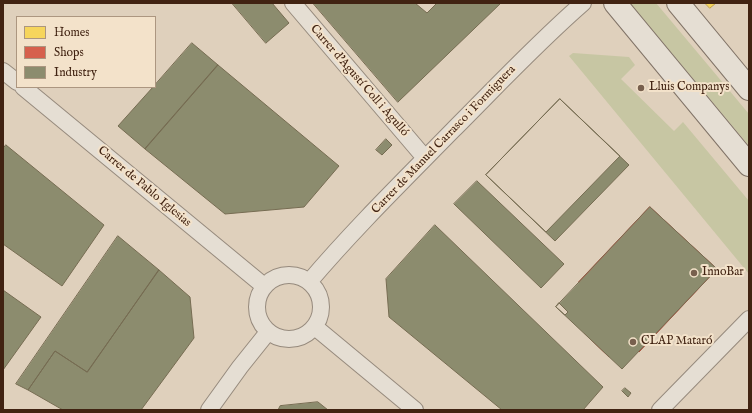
<!DOCTYPE html>
<html>
<head>
<meta charset="utf-8">
<style>
  body { margin:0 }
  #map { position:relative; width:752px; height:413px; overflow:hidden; background:#dfd0bc; font-family:"IM FELL English",serif }
  canvas { display:block }
  .frame { position:absolute; inset:0; border:4px solid #412312; pointer-events:none }
  .legend { position:absolute; left:16px; top:16px; width:140px; height:72px; box-sizing:border-box; background:#f3e2ca; border:1px solid #ac9680; margin:0; padding:5px 7px; list-style:none; font-size:12px; color:#412312 }
  .legend li { display:flex; align-items:center; gap:8px; height:20px }
  .legend b { width:20px; border:1px solid #ac9680 }
</style>
</head>
<body>
<div id="map">
<canvas width="752" height="413"></canvas>
<div class="frame"></div>
<ul class="legend">
<li><b style="height:11px;background:#f6d55c"></b>Homes</li>
<li><b style="height:11px;background:#d6604d"></b>Shops</li>
<li><b style="height:11px;background:#8c8c6e"></b>Industry</li>
</ul>
</div>
<script>
const ctx = document.querySelector('canvas').getContext('2d');
ctx.lineJoin = 'round';
function paint(path, color) { ctx.fillStyle = color; ctx.fill(path, 'evenodd'); }
function strokePath(path, color, width, dash) { ctx.strokeStyle = color; ctx.lineWidth = width; ctx.lineCap = dash ? 'butt' : 'round'; ctx.setLineDash(dash || []); ctx.stroke(path); }
function drawText(font, color, halo, rows, align = 'center') {
  ctx.font = font + ' "IM FELL English",serif'; ctx.lineWidth = 4; ctx.setLineDash([]); ctx.textBaseline = 'middle'; ctx.strokeStyle = halo; ctx.fillStyle = color; for (const [text, x, y, turn = 0] of rows) {
    ctx.save(); ctx.translate(x, y); ctx.rotate((+turn || 0) * Math.PI / 180); ctx.textAlign = isNaN(turn) ? turn : align; if (halo) ctx.strokeText(text, 0, 0); ctx.fillText(text, 0, 0); ctx.restore();
  }
}
paint(new Path2D(`
  M 630,3 L 656,3 L 749,114 L 749,146 Z
  M 573,53 L 629,57 L 635,65 L 621,79 L 674,131 L 683,122 L 749,201 L 749,274 L 569,56 Z`), '#c7c6a3');
const homes = new Path2D(`
  M 705,3 L 716,3 L 710,8 Z`);
paint(homes, '#f6d55c');
strokePath(homes, '#c0a046', 1);
const shops = new Path2D(`
  M 650,207 L 717,269 L 639,352 L 625,339 L 609,357 L 584,333 L 592,325 L 602,335 L 618,318 L 579,282 Z`);
paint(shops, '#d6604d');
strokePath(shops, '#a94e3b', 1);
const industry = new Path2D(`
  M 232,3 L 272,3 L 289,23 L 266,43 Z
  M 313,3 L 415,3 L 427,13 L 437,3 L 501,3 L 398,102 Z
  M 192,43 L 218,65 L 145,149 L 118,126 L 153,87 L 155,87 L 155,85 Z
  M 218,65 L 339,166 L 304,207 L 225,214 L 145,149 Z
  M 560,99 L 629,165 L 555,241 L 486,175 Z
  M 560,99 L 620,156 L 546,232 L 486,175 Z
  M 386,139 L 392,145 L 382,155 L 376,150 Z
  M 6,145 L 104,225 L 62,286 L 3,244 L 3,149 Z
  M 477,181 L 564,264 L 541,288 L 454,204 Z
  M 650,207 L 717,269 L 622,369 L 556,307 Z
  M 435,225 L 603,387 L 583,410 L 502,410 L 389,317 L 386,279 Z
  M 118,236 L 159,270 L 87,372 L 55,351 L 28,390 L 16,384 Z
  M 159,270 L 190,297 L 194,338 L 141,410 L 63,410 L 28,390 L 55,351 L 87,372 Z
  M 3,290 L 41,317 L 3,370 Z
  M 559,303 L 568,312 L 565,315 L 556,307 Z
  M 625,388 L 631,393 L 628,397 L 622,391 Z
  M 318,402 L 328,410 L 278,410 L 280,406 Z`);
paint(industry, '#8c8c6e');
strokePath(industry, '#766c52', 1);
const street = new Path2D(`
  M 293,3 L 425,158
  M 3,71 L 17,82
  M 23,87 L 264,286
  M257 307a32 32 0 1 1 64 0a32 32 0 1 1-64 0Z
  M 309,282 C 354,229 404,180 453,130 C 496,87 537,43 583,3
  M 315,327 L 415,410
  M 209,410 L 240,367 L 268,332
  M 660,410 L 749,319`);
const secondary = new Path2D(`
  M 615,3 L 749,165
  M 678,3 L 749,89`);
strokePath(street, '#968a7d', 18);
strokePath(secondary, '#807367', 24);
strokePath(street, '#e5ded3', 16);
strokePath(secondary, '#e5ded3', 22);
for (const [x, y, r, color] of [
  [641,88,4,"#78604e"],
  [694,273,4,"#78604e"],
  [633,342,4,"#78604e"]
]) { const dot = new Path2D(); dot.arc(x, y, r, 0, 2 * Math.PI); ctx.fillStyle = color; ctx.fill(dot); strokePath(dot, '#f3e2ca', 1.5); }
drawText('12px', '#412312', '#f3e2ca', [
  ["Carrer d'Agustí Coll i Agulló",359,81,49],
  ["Carrer de Manuel Carrasco i Formiguera",444,140,-46],
  ["Carrer de Pablo Iglesias",144,187,40]
]);
drawText('12px', '#412312', '#f3e2ca', [
  ["Lluis Companys",649,88],
  ["InnoBar",702,273],
  ["CLAP Mataró",641,342]
], 'left');
</script>
</body>
</html>
